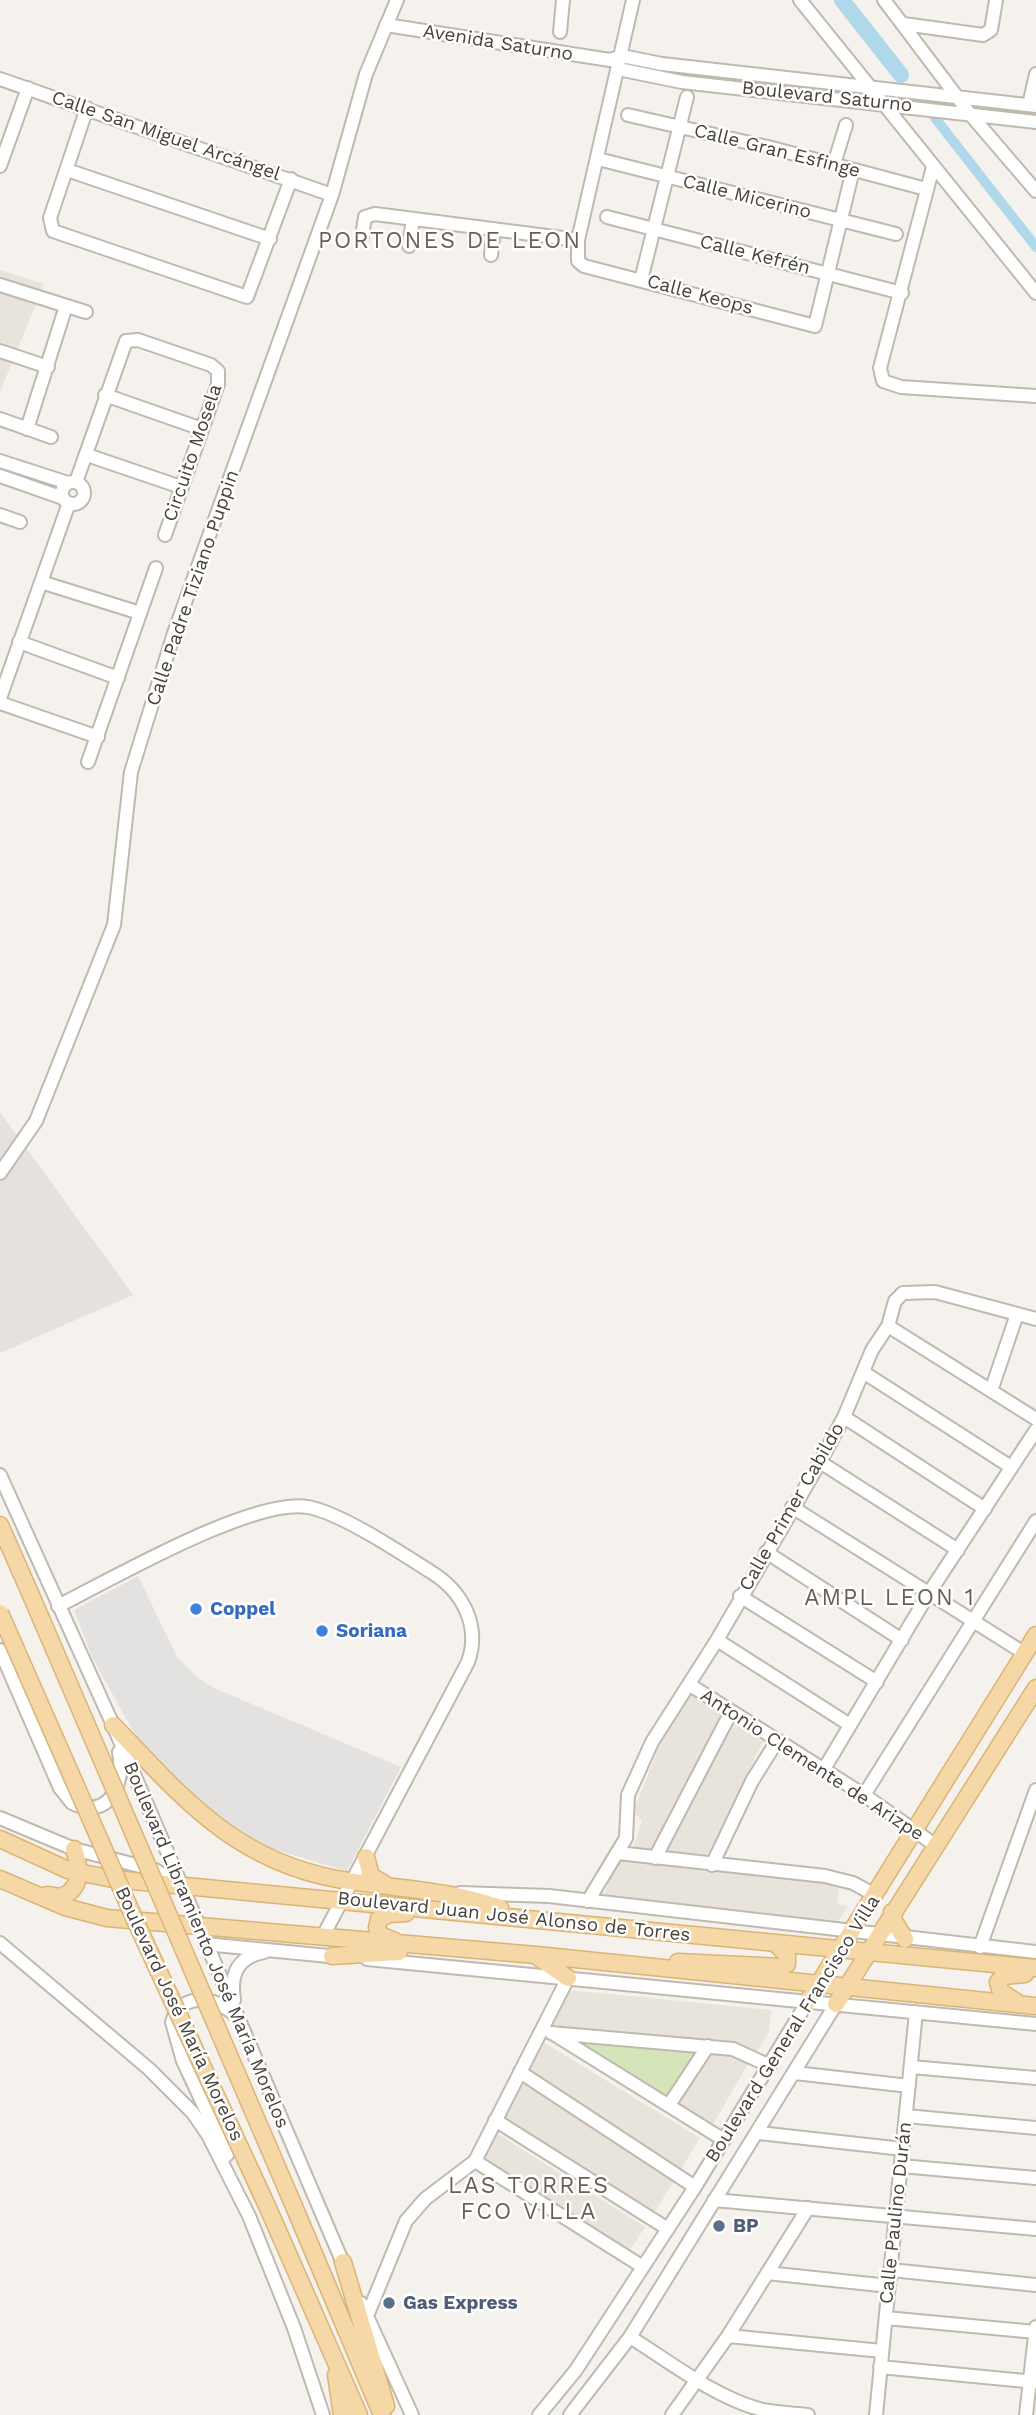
<!DOCTYPE html>
<html>
<head>
<meta charset="utf-8">
<style>
  body { margin:0 }
  canvas { display:block; background:#f5f2ed }
</style>
</head>
<body>
<canvas width="1036" height="2415"></canvas>
<script>
const ctx = document.querySelector('canvas').getContext('2d');
ctx.lineJoin = 'round';
function paint(path, color) { ctx.fillStyle = color; ctx.fill(path, 'evenodd'); }
function strokePath(path, color, width, dash) { ctx.strokeStyle = color; ctx.lineWidth = width; ctx.lineCap = dash ? 'butt' : 'round'; ctx.setLineDash(dash || []); ctx.stroke(path); }
function drawText(font, color, halo, rows, align = 'center') {
  ctx.font = font + ' "Work Sans",sans-serif'; ctx.lineWidth = 5; ctx.setLineDash([]); ctx.textBaseline = 'middle'; ctx.strokeStyle = halo; ctx.fillStyle = color; for (const [text, x, y, turn = 0] of rows) {
    ctx.save(); ctx.translate(x, y); ctx.rotate((+turn || 0) * Math.PI / 180); ctx.textAlign = isNaN(turn) ? turn : align; if (halo) ctx.strokeText(text, 0, 0); ctx.fillText(text, 0, 0); ctx.restore();
  }
}
paint(new Path2D(`
  M 0,270 L 44,284 L 0,392 Z
  M 690,1691 L 720,1713 L 721,1718 L 654,1854 L 633,1849 L 642,1820 L 633,1812 L 665,1732 Z
  M 729,1719 L 763,1742 L 705,1860 L 658,1855 Z
  M 622,1861 L 840,1883 L 837,1904 L 848,1906 L 835,1927 L 601,1902 L 617,1863 Z
  M 570,1990 L 771,2010 L 769,2032 L 757,2051 L 548,2028 Z
  M 545,2043 L 700,2138 L 680,2171 L 527,2072 Z
  M 700,2050 L 730,2052 L 748,2064 L 711,2128 L 666,2098 Z
  M 525,2085 L 675,2180 L 653,2214 L 505,2121 L 504,2116 L 520,2086 Z
  M 498,2134 L 645,2227 L 628,2253 L 481,2161 L 493,2135 Z`), '#e8e3db');
paint(new Path2D(`
  M 0,1112 L 133,1295 L 0,1353 Z`), '#e5e1de');
paint(new Path2D(`
  M 575,2040 L 700,2050 L 666,2098 Z`), '#d5e5ba');
paint(new Path2D(`
  M 138,1576 L 177,1657 L 198,1678 L 214,1688 L 401,1767 L 347,1871 L 272,1849 L 237,1832 L 202,1808 L 156,1764 L 134,1733 L 92,1657 L 74,1610 Z`), '#e4e2e0');
strokePath(new Path2D(`
  M 935,118 L 1036,247`), '#b0d8eb', 10);
strokePath(new Path2D(`
  M 842,0 L 901,75`), '#b0d8eb', 16);
const minor = new Path2D(`
  M 633,0 L 578,240 L 578,261 L 584,266 L 815,326 L 853,170
  M 800,0 L 1036,293
  M 884,0 L 970,114 L 1036,191
  M 904,24 L 983,35 L 991,30 L 996,0
  M 386,25 L 610,60 L 622,56 L 662,64 L 1036,106
  M 560,32 L 563,0
  M 618,69 L 682,82 L 1036,122
  M 0,79 L 332,195
  M 1029,105 L 1036,74
  M 87,108 L 50,218 L 53,231 L 247,297 L 291,179
  M 628,115 L 772,148 L 926,189
  M 598,159 L 896,234
  M 834,164 L 846,125
  M 0,166 L 28,88
  M 933,167 L 880,368 L 883,381 L 901,387 L 1036,396
  M 67,170 L 270,239
  M 607,217 L 902,293
  M 362,236 L 365,217 L 375,214 L 578,240
  M 409,246 L 413,219
  M 491,255 L 494,229
  M 641,280 L 687,97
  M 0,285 L 86,312
  M 0,351 L 48,367
  M 105,395 L 202,429
  M 0,419 L 51,437
  M 27,429 L 66,306
  M 87,455 L 181,487
  M 0,461 L 68,483
  M 0,476 L 63,498
  M62 493a11 11 0 1 1 22 0a11 11 0 1 1-22 0Z
  M 76,482 L 126,341 L 138,340 L 211,365 L 218,371 L 218,384 L 165,535
  M 0,515 L 20,522
  M 41,582 L 140,613
  M 19,642 L 118,678
  M 0,698 L 69,503
  M 0,703 L 98,737
  M 88,762 L 156,568
  M 0,1173 L 36,1121 L 114,925 L 131,772 L 174,633 L 332,195 L 366,74 L 397,0
  M 888,1326 L 1036,1419
  M 863,1372 L 1011,1467
  M 991,1391 L 1017,1314
  M 844,1417 L 985,1509
  M 820,1462 L 958,1550
  M 0,1475 L 113,1725 L 346,2270
  M 792,1507 L 1024,1653
  M 766,1552 L 902,1640
  M 740,1596 L 877,1682
  M 58,1606 C 112,1579 254,1497 308,1507 C 341,1513 401,1553 431,1572 C 462,1591 481,1625 468,1662 L 323,1936
  M 717,1640 L 850,1725
  M 0,1650 L 60,1788 L 72,1803 C 110,1821 125,1783 119,1752
  M 690,1685 L 864,1795 L 935,1845
  M 824,1769 L 929,1593 L 1036,1430
  M 864,1795 L 1036,1521
  M 0,1818 L 74,1849 L 155,1870 L 179,1884
  M 618,1853 L 825,1876 L 853,1883 L 875,1895
  M 655,1858 L 731,1712
  M 712,1865 L 752,1781 L 777,1741
  M 460,1893 L 549,1896 L 1036,1952
  M 588,1901 L 626,1838 L 628,1795 L 652,1742 L 717,1640 L 820,1462 L 844,1417 L 872,1350 L 888,1326 L 895,1301 L 903,1293 L 935,1292 L 1036,1319
  M 0,1943 L 149,2069 L 193,2113 L 208,2135 L 249,2216 L 294,2328 L 323,2415
  M 205,1944 L 339,1957
  M 980,1947 L 1036,1790
  M 367,1959 L 1036,2024
  M 234,2000 C 230,1975 237,1957 264,1952
  M 551,2033 L 733,2049 L 770,2066
  M 552,2033 L 724,2140
  M 911,2067 L 1036,2078
  M 520,2072 L 695,2187
  M 795,2073 L 909,2086
  M 669,2105 L 708,2046
  M 906,2116 L 1036,2128
  M 495,2120 L 668,2229
  M 759,2133 L 903,2149
  M 227,2155 L 183,2061 L 172,2022 C 181,1991 216,1997 235,2015
  M 475,2161 L 643,2267
  M 901,2166 L 1036,2178
  M 714,2200 L 1036,2229
  M 891,2270 L 1036,2285
  M 767,2273 L 889,2286
  M 361,2303 L 412,2415
  M 367,2316 L 406,2221 L 425,2199 L 475,2161 L 568,1978
  M 886,2318 L 1036,2332
  M 728,2336 L 882,2351
  M 630,2337 C 670,2362 713,2396 759,2409 C 775,2413 792,2413 808,2415
  M 880,2367 L 1036,2382
  M 539,2415 L 576,2370 L 695,2187 L 808,2001
  M 570,2415 L 630,2337 L 836,2004
  M 672,2415 L 728,2336 L 808,2208
  M 876,2415 L 916,2012
  M 1026,2415 L 1036,2327`);
const major = new Path2D(`
  M 0,1525 L 30,1593
  M 113,1725 C 182,1797 234,1860 337,1879 C 392,1889 447,1889 500,1908
  M 0,1839 L 68,1870 L 113,1879 L 1036,1968
  M 366,1857 L 371,1876 L 385,1884
  M 0,1879 L 65,1907 L 107,1918 L 536,1955 L 1036,2006
  M 47,1895 L 60,1897 C 83,1890 80,1867 74,1849
  M 892,1912 L 894,1921 L 905,1939
  M 395,1941 L 380,1935 L 377,1928 L 379,1919 L 389,1914 L 406,1913
  M 332,1956 L 399,1952
  M 538,1957 L 568,1978
  M 678,1962 L 782,1967 L 787,1964 L 787,1955 L 776,1944
  M 808,2001 L 1036,1635
  M 1018,2003 L 1001,1992 L 998,1982 L 1003,1976 L 1025,1974
  M 836,2004 L 1036,1688
  M 293,2204 L 382,2415
  M 268,2208 L 359,2415
  M 343,2262 L 386,2406
  M 336,2375 L 342,2415`);
strokePath(minor, '#c0b9b0', 16);
strokePath(major, '#dab476', 19);
strokePath(minor, '#fff', 12);
strokePath(major, '#f5d8a6', 16);
const majorBridge = new Path2D(`
  M 30,1593 L 293,2204
  M 0,1613 L 135,1920 L 268,2208`);
strokePath(majorBridge, '#dab476', 19, []);
strokePath(majorBridge, '#f5d8a6', 16);
for (const [x, y, r, color] of [
  [196,1609,7,"#3f7fe0"],
  [322,1631,7,"#3f7fe0"],
  [719,2226,7,"#5c6f8a"],
  [389,2303,7,"#5c6f8a"]
]) { const dot = new Path2D(); dot.arc(x, y, r, 0, 2 * Math.PI); ctx.fillStyle = color; ctx.fill(dot); strokePath(dot, '#fff', 2.5); }
drawText('19px', '#49423b', '#fff', [
  ["Avenida Saturno",498,43,9],
  ["Boulevard Saturno",827,97,6],
  ["Calle San Miguel Arcángel",166,136,19],
  ["Calle Gran Esfinge",777,151,14],
  ["Calle Micerino",747,197,14],
  ["Calle Kefrén",755,255,14],
  ["Calle Keops",700,295,15],
  ["Circuito Mosela",193,453,-71],
  ["Calle Padre Tiziano Puppin",193,588,-71],
  ["Calle Primer Cabildo",792,1507,-60],
  ["Antonio Clemente de Arizpe",812,1765,33],
  ["Boulevard Juan José Alonso de Torres",514,1917,6],
  ["Boulevard Libramiento José María Morelos",206,1945,67],
  ["Boulevard José María Morelos",179,2014,65],
  ["Boulevard General Francisco Villa",793,2029,-58],
  ["Calle Paulino Durán",896,2213,-84]
]);
drawText('bold 19px', '#366cbe', '#fff', [
  ["Coppel",210,1609],
  ["Soriana",336,1631]
], 'left');
drawText('bold 19px', '#4e5e75', '#fff', [
  ["BP",733,2226],
  ["Gas Express",403,2303]
], 'left');
ctx.letterSpacing = '2px';
drawText('23px', '#6b5f53', '#fff', [
  ["PORTONES DE LEON",450,241],
  ["AMPL LEON 1",890,1598],
  ["LAS TORRES",529,2186],
  ["FCO VILLA",529,2212]
]);
ctx.letterSpacing = '0px';
</script>
</body>
</html>
